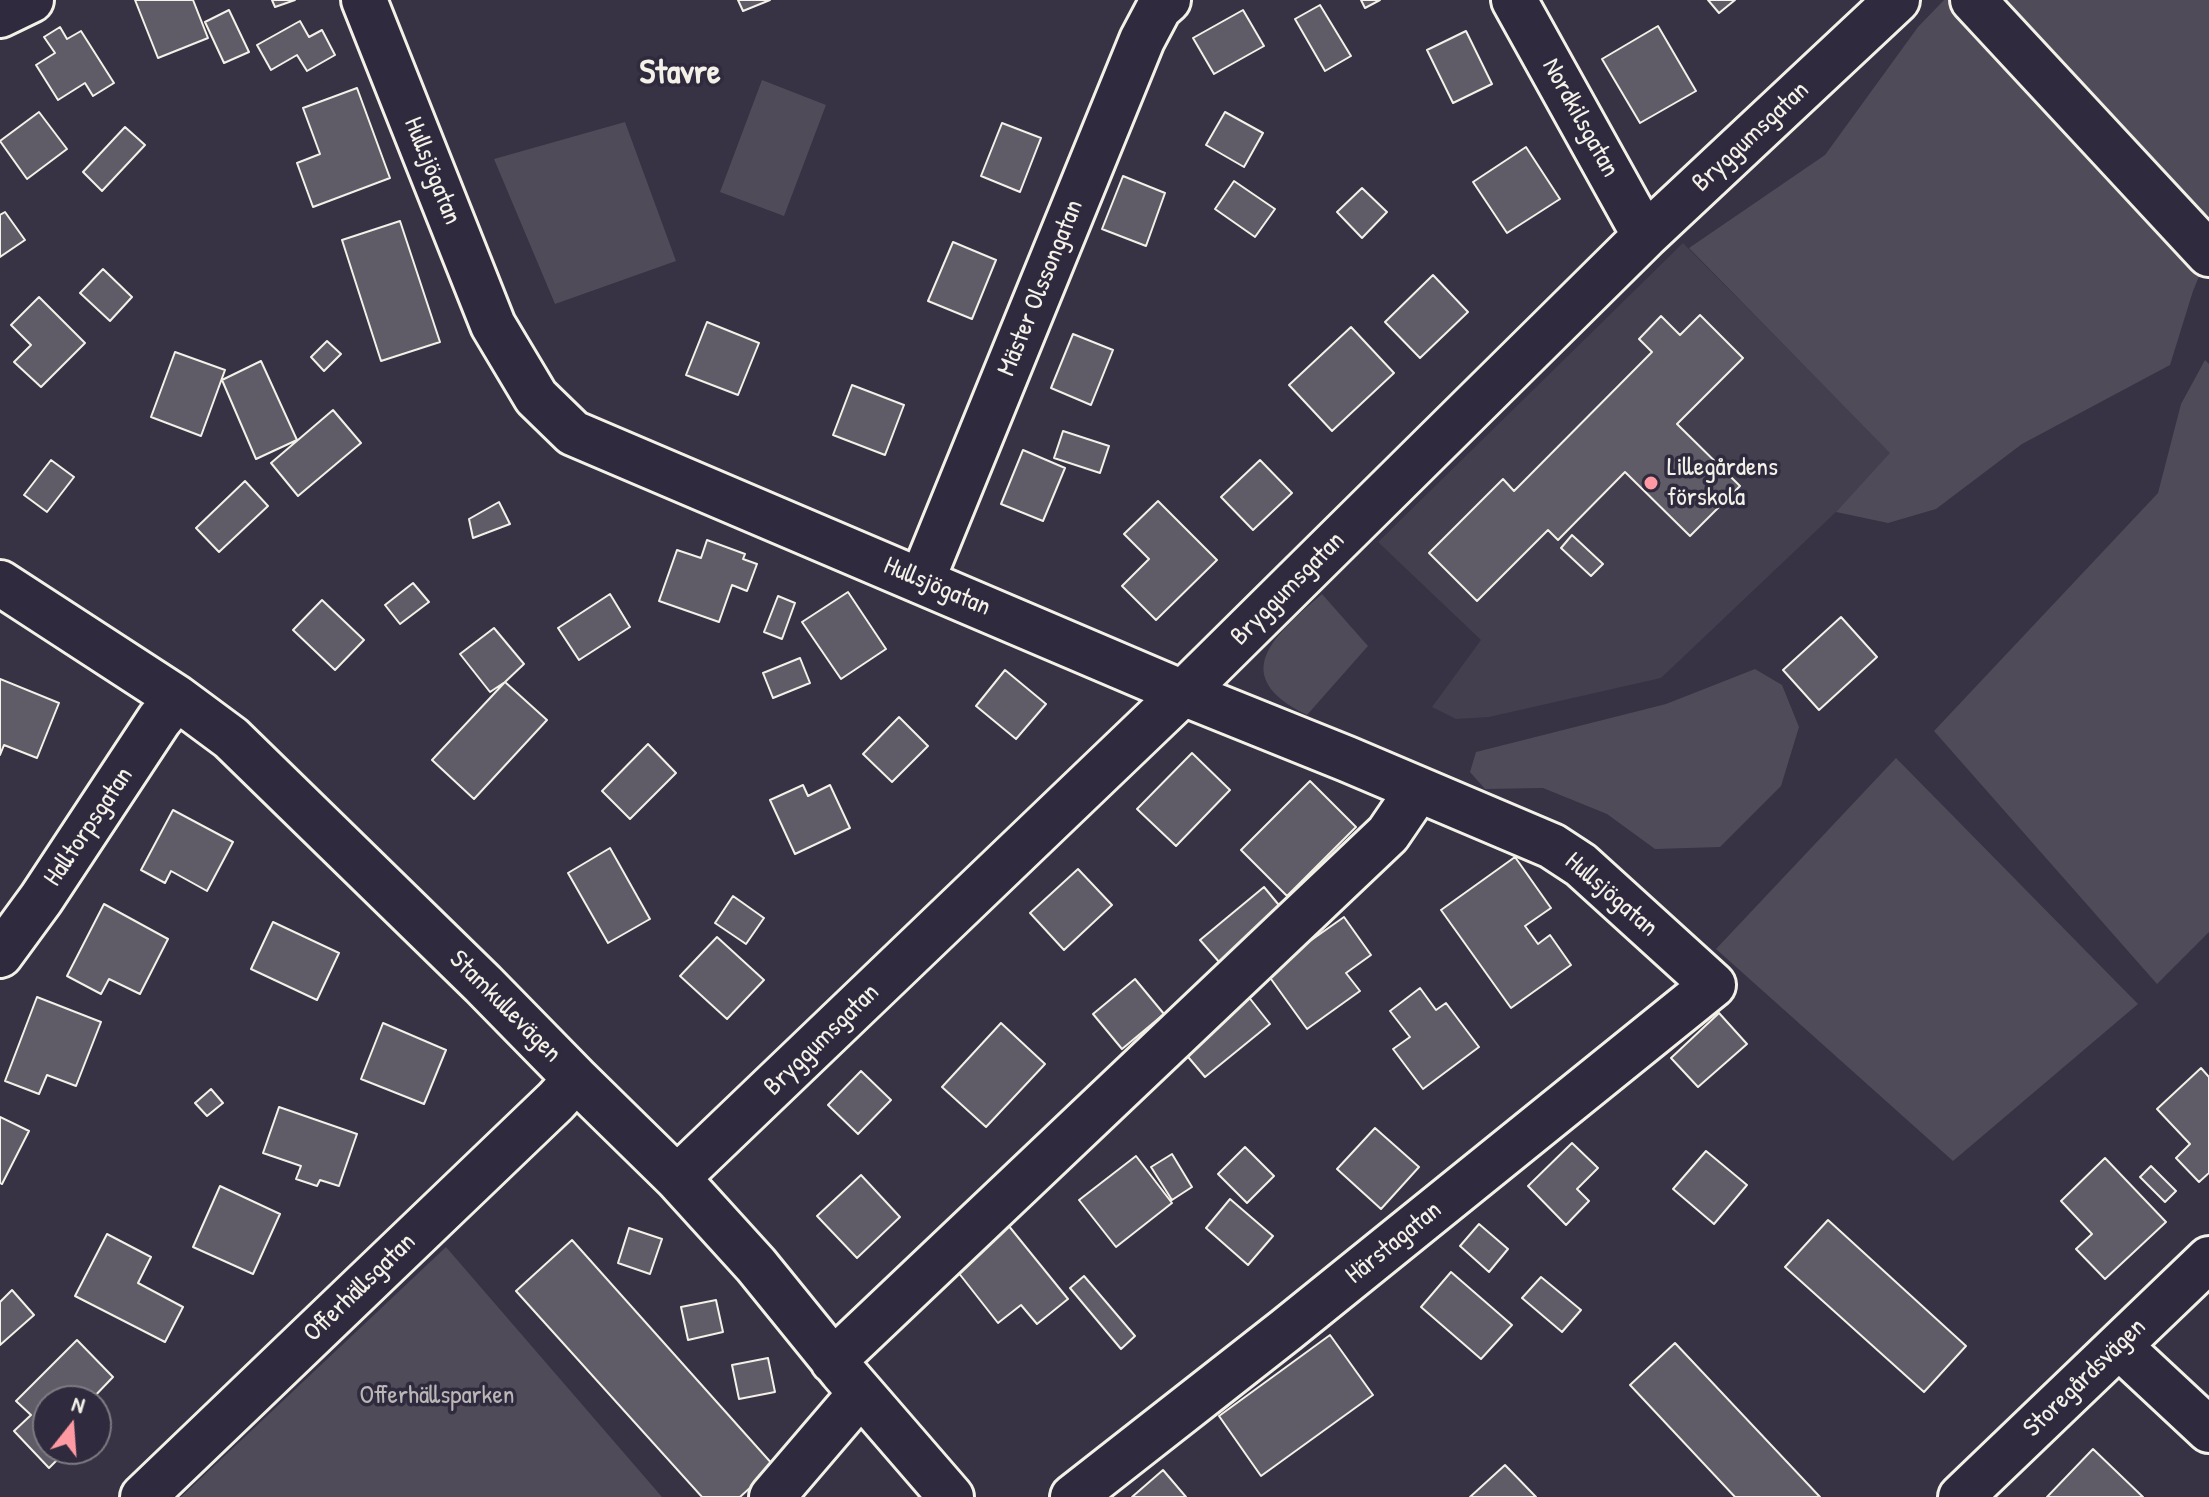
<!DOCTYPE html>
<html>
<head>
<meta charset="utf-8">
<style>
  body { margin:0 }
  #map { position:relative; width:2209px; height:1497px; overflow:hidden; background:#373244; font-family:"Patrick Hand",sans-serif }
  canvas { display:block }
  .north { position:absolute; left:32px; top:1385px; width:80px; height:80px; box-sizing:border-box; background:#2f2a3d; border:2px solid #7e7a81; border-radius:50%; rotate:17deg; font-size:22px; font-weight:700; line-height:32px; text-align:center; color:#f4f1e8 }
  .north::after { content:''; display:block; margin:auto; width:28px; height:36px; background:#ff9aa2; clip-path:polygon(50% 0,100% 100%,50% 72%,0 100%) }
</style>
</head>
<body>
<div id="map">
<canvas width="2209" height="1497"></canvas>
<div class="north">N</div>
</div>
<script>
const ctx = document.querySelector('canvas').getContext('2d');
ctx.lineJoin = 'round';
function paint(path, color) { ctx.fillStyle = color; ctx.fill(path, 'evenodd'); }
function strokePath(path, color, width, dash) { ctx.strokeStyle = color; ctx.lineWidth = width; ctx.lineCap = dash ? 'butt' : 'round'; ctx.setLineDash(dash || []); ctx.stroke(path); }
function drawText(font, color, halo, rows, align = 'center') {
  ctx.font = font + ' "Patrick Hand",sans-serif'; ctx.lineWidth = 7; ctx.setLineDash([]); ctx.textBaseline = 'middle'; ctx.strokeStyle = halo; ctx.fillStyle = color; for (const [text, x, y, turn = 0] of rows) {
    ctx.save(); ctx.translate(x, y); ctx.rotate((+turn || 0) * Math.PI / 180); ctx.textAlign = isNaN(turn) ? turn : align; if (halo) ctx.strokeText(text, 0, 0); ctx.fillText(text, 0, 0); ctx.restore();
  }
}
paint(new Path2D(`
  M 1683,243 L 1891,453 L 1836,512 L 1661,678 L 1489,717 L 1456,719 L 1432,707 L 1481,640 L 1378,542 Z`), '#433f4e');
paint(new Path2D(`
  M 1944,0 L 2209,0 L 2209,252 L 2193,291 L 2170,365 L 2022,444 L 1936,509 L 1888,523 L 1836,512 L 1890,453 L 1689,248 L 1825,155 L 1918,27 Z
  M 762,80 L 826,105 L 784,216 L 720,192 Z
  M 625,122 L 676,261 L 555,304 L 494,159 Z
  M 2205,360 L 2209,364 L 2209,932 L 2157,984 L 1934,731 L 2158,493 L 2181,404 Z
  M 1322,594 L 1368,646 L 1307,715 C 1225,675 1276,634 1322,594 Z
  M 1755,669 L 1782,685 L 1799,727 L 1781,786 L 1720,847 L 1655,849 L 1607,814 L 1543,788 L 1485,789 L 1470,772 L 1476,752 L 1666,704 Z
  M 1896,758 L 2138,1004 L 1953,1161 L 1716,949 Z
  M 446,1247 L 662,1497 L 181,1497 Z`), '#504b59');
const building = new Path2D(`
  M 135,0 L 193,0 L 208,38 L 158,58 Z
  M 272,0 L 295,0 L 275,7 Z
  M 738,0 L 770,0 L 743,11 Z
  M 1361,0 L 1380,0 L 1365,8 Z
  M 1708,0 L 1735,0 L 1719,13 Z
  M 1320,5 L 1351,56 L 1325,71 L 1295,19 Z
  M 229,10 L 249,52 L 224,63 L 205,22 Z
  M 1243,10 L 1264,46 L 1214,74 L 1193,38 Z
  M 300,21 L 309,37 L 322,30 L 335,55 L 307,71 L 297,55 L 271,70 L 257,45 Z
  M 1658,26 L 1696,91 L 1640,123 L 1602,59 Z
  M 60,27 L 67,39 L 81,31 L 114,83 L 93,96 L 85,83 L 58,100 L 36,65 L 55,53 L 44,37 Z
  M 1466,31 L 1492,84 L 1453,103 L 1427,50 Z
  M 357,88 L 390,178 L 313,207 L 297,163 L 320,154 L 303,108 Z
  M 39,112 L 67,149 L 27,179 L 0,141 Z
  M 1225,112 L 1263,133 L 1244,167 L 1206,145 Z
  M 1002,123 L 1041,138 L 1020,192 L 981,176 Z
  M 125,127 L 145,145 L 102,191 L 83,172 Z
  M 1526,147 L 1560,199 L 1507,233 L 1473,182 Z
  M 1123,176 L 1165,193 L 1146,246 L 1102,229 Z
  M 1234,181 L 1275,209 L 1255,237 L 1215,209 Z
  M 1362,188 L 1387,212 L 1362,238 L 1337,212 Z
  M 5,212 L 25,240 L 0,257 L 0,215 Z
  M 400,221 L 440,342 L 381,361 L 342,240 Z
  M 953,242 L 996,260 L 972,319 L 928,301 Z
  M 103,269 L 132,297 L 110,321 L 80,293 Z
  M 1433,275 L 1468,312 L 1420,358 L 1385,322 Z
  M 39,297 L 85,343 L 41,387 L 14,362 L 31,345 L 11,325 Z
  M 1700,315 L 1743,358 L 1677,424 L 1740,486 L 1690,536 L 1625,472 L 1558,540 L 1548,530 L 1477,601 L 1429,553 L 1503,479 L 1514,491 L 1652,352 L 1639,339 L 1661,316 L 1680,335 Z
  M 707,322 L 759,343 L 738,395 L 686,375 Z
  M 1351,327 L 1394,373 L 1332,431 L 1289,385 Z
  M 1073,334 L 1113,350 L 1091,405 L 1051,388 Z
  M 327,341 L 341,354 L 324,371 L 311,357 Z
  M 175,352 L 225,370 L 201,436 L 151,417 Z
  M 261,361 L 297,440 L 256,459 L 222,380 Z
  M 852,385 L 904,405 L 885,455 L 833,435 Z
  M 333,410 L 361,443 L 298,496 L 271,463 Z
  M 1063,431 L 1109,446 L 1100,473 L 1054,458 Z
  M 1023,450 L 1065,468 L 1043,521 L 1001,504 Z
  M 51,460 L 74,477 L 47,512 L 24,495 Z
  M 1260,460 L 1292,493 L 1253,530 L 1221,497 Z
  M 245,481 L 268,506 L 219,552 L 196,528 Z
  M 1158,501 L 1217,560 L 1156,620 L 1122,586 L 1149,559 L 1124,534 Z
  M 499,502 L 510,524 L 473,538 L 469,519 Z
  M 1572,535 L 1603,564 L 1591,576 L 1561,548 Z
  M 707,540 L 745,554 L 743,559 L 757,564 L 747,591 L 732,585 L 719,622 L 659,601 L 677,550 L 701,558 Z
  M 413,583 L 429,602 L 400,624 L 385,605 Z
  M 848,592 L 886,649 L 841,679 L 802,622 Z
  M 610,594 L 630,627 L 579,660 L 558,628 Z
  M 778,596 L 795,603 L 782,639 L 764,632 Z
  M 322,600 L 364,640 L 335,670 L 293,630 Z
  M 1841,617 L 1877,657 L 1819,710 L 1783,670 Z
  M 494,628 L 524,664 L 505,682 L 490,692 L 460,654 Z
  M 800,658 L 810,683 L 773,698 L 763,673 Z
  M 1005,670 L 1046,704 L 1016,739 L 976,706 Z
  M 0,679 L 59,703 L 37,758 L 4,745 L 0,755 Z
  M 505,682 L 547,720 L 474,799 L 432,760 Z
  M 899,717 L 928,746 L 892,782 L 863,754 Z
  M 648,744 L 676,773 L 630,819 L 602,791 Z
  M 1192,753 L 1230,790 L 1176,846 L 1137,809 Z
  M 1310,781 L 1356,827 L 1287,896 L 1241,850 Z
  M 803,785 L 808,796 L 830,785 L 850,828 L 795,854 L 770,800 Z
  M 173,810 L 233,842 L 207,891 L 171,871 L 165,883 L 141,870 Z
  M 610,848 L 650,919 L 608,943 L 568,873 Z
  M 1515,857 L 1551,908 L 1525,926 L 1538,944 L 1550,935 L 1571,965 L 1511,1008 L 1441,910 Z
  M 1078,869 L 1112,905 L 1064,950 L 1030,913 Z
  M 1264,887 L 1283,910 L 1220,963 L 1200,940 Z
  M 733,896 L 764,918 L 746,944 L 715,923 Z
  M 104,904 L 168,939 L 140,994 L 109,979 L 101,994 L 67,976 Z
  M 1344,917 L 1371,955 L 1346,973 L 1360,991 L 1307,1029 L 1266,972 Z
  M 273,922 L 339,953 L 317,1000 L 251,969 Z
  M 717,937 L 764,980 L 727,1019 L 680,976 Z
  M 1135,979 L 1164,1014 L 1122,1049 L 1093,1014 Z
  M 1420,988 L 1436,1010 L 1446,1003 L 1479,1047 L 1423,1089 L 1393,1049 L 1410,1037 L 1390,1011 Z
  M 1244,991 L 1270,1024 L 1205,1077 L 1178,1045 Z
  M 37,997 L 101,1022 L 76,1086 L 47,1075 L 39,1094 L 5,1081 Z
  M 1719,1013 L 1747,1044 L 1698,1087 L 1671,1058 Z
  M 383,1023 L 446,1050 L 424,1104 L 361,1079 Z
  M 1001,1023 L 1045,1064 L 986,1127 L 942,1087 Z
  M 2201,1068 L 2209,1077 L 2209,1173 L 2199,1182 L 2176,1158 L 2190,1144 L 2157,1109 Z
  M 861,1071 L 891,1100 L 858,1134 L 828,1105 Z
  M 211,1089 L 223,1103 L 207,1116 L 195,1103 Z
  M 279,1107 L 357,1134 L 339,1186 L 320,1180 L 317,1186 L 296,1179 L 301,1166 L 263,1153 Z
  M 0,1117 L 29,1131 L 2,1184 L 0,1183 Z
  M 1375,1128 L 1419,1167 L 1381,1209 L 1337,1169 Z
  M 1572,1143 L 1598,1168 L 1577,1189 L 1589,1201 L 1566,1225 L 1528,1186 Z
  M 1245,1147 L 1274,1176 L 1247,1203 L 1218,1174 Z
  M 1706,1151 L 1747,1185 L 1714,1224 L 1673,1189 Z
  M 1172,1154 L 1192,1187 L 1172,1200 L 1151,1167 Z
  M 1136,1156 L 1172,1203 L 1116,1247 L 1079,1200 Z
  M 2105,1158 L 2166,1222 L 2105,1279 L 2076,1249 L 2092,1234 L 2061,1201 Z
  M 2151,1166 L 2176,1191 L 2165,1202 L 2140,1177 Z
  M 861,1175 L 900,1217 L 857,1258 L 817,1216 Z
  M 220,1186 L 280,1214 L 253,1274 L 193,1247 Z
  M 1230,1199 L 1273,1236 L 1248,1265 L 1206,1228 Z
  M 1828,1220 L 1966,1346 L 1924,1392 L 1785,1267 Z
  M 1479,1224 L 1508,1249 L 1489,1272 L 1460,1246 Z
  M 1008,1225 L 1068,1299 L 1037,1324 L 1021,1305 L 998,1323 L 954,1267 Z
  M 629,1228 L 662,1239 L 650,1274 L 618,1263 Z
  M 107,1234 L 151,1257 L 138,1283 L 183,1307 L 165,1342 L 75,1296 Z
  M 572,1240 L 774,1466 L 740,1497 L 702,1497 L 516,1291 Z
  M 1451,1272 L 1512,1325 L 1481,1359 L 1421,1307 Z
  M 1084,1276 L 1135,1336 L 1121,1349 L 1070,1288 Z
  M 1541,1277 L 1581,1310 L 1562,1332 L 1522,1298 Z
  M 12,1290 L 34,1315 L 0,1345 L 0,1302 Z
  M 716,1300 L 723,1332 L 688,1340 L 681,1307 Z
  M 1330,1335 L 1373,1395 L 1261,1476 L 1219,1416 Z
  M 77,1340 L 113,1377 L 90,1401 L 48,1401 L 48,1449 L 68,1449 L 49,1468 L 14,1431 L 31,1415 L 16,1401 Z
  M 1675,1343 L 1820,1497 L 1735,1497 L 1630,1385 Z
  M 768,1358 L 775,1392 L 739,1399 L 732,1365 Z
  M 2093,1449 L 2143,1497 L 2047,1497 Z
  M 1505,1465 L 1536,1497 L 1470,1497 Z
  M 1163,1470 L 1186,1497 L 1132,1497 Z`);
paint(building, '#5f5c67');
strokePath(building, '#f4f1e8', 2);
const minor = new Path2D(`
  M 364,0 L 493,325 L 536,397 L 573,433 L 1183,693 L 1347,759 L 1552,846 L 1581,865 L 1713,985 L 1286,1330 L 1073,1497
  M 1514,0 L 1645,236
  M 1973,0 L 2209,254
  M 0,15 L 31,0
  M 922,580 L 1142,40 L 1159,8 L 1168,0
  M 0,583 L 177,698 L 231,738 L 483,984 L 576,1079 L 677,1178 L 756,1265 L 842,1371 L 951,1497
  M 0,955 L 41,899 L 159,720 L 177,698
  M 677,1178 L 1183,693 L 1645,236 L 1897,0
  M 2119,1346 L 2209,1430
  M 833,1361 L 1388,834 L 1418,790
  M 143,1497 L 556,1101 L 576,1079
  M 772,1497 L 861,1393
  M 1961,1497 L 2209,1259`);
strokePath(minor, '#f4f1e8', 50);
strokePath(minor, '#2f2a3d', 44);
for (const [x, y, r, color] of [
  [1651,483,8,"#ff9aa2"]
]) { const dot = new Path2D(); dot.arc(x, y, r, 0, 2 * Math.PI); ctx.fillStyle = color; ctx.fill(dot); strokePath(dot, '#2f2a3d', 3); }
drawText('26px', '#f4f1e8', '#2f2a3d', [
  ["Nordkilsgatan",1580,118,61],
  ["Bryggumsgatan",1751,137,-43],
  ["Hullsjögatan",432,171,68],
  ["Mäster Olssongatan",1041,288,-68],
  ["Hullsjögatan",937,587,23],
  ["Bryggumsgatan",1288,589,-45],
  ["Halltorpsgatan",89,827,-56],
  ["Hullsjögatan",1611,895,41],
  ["Stamkullevägen",505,1007,45],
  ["Bryggumsgatan",822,1040,-44],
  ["Härstagatan",1394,1243,-39],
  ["Offerhällsgatan",360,1288,-44],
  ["Storegårdsvägen",2085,1378,-44]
]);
drawText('26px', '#f4f1e8', '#2f2a3d', [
  ["Lillegårdens",1667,468],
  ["förskola",1667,498]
], 'left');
drawText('26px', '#bbb7b6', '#2f2a3d', [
  ["Offerhällsparken",437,1396]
]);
drawText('bold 34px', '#f4f1e8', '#2f2a3d', [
  ["Stavre",680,74]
]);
</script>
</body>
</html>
